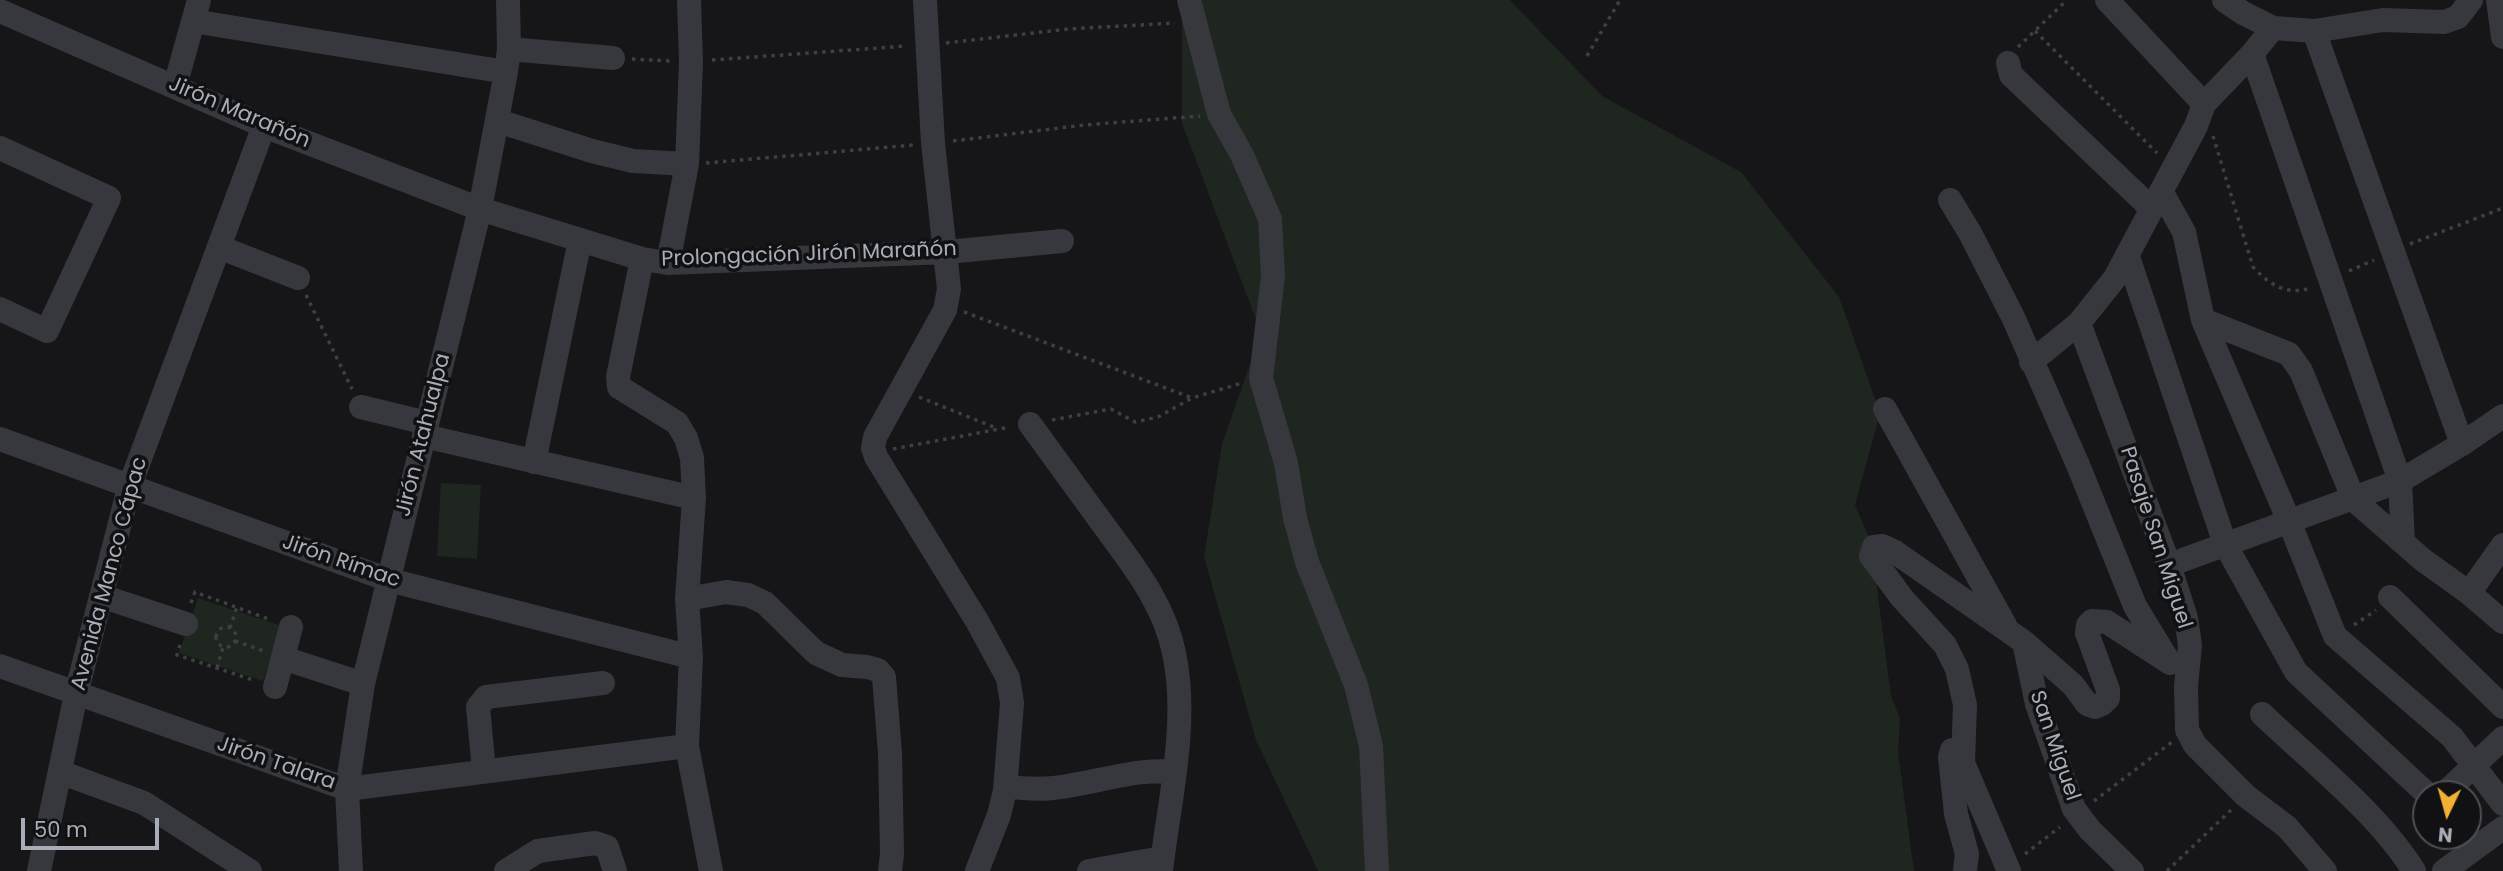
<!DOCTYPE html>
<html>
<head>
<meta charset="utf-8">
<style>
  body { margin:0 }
  #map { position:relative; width:2503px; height:871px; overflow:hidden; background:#161618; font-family:Poppins,sans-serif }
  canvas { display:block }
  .north { position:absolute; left:2412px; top:780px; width:70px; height:70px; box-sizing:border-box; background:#111113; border:2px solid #4d4f55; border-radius:50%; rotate:185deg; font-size:19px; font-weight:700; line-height:28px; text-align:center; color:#a8adb8 }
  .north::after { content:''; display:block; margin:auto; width:24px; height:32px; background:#f2b134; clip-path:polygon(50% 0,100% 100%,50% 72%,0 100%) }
  .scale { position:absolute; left:21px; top:818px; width:138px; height:32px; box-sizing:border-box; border:4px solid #a8adb8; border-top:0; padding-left:9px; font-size:21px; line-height:24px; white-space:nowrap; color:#a8adb8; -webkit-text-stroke:5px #111113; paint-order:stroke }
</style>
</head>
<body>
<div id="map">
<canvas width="2503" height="871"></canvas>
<div class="north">N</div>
<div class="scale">50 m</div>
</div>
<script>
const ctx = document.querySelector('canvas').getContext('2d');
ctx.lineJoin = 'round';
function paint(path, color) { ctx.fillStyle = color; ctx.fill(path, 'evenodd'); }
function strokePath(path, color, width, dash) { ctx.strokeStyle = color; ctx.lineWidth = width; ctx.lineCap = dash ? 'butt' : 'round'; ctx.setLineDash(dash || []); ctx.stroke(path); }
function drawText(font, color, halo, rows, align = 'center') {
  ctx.font = font + ' Poppins,sans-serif'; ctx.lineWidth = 7; ctx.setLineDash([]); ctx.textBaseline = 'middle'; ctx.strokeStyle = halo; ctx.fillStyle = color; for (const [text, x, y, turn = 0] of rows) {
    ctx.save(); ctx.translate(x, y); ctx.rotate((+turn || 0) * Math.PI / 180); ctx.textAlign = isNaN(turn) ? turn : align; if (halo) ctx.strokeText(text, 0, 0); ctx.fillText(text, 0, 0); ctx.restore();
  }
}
paint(new Path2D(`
  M 1182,0 L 1510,0 L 1602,96 L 1741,172 L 1839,297 L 1880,413 L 1855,505 L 1871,542 L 1891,696 L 1900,718 L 1898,752 L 1914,871 L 1318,871 L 1256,740 L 1204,557 L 1222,444 L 1261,333 L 1182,123 Z
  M 441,483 L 481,485 L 477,559 L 437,556 Z
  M 198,598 L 282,626 L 263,681 L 179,653 Z`), '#1e261f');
strokePath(new Path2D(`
  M 2035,31 L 2157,153
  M 946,43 L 1068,29 L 1175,23
  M 2018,47 L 2067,0
  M 1587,56 L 1620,0
  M 632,59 L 670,61
  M 712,60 L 907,46
  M 2213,136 L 2253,267 C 2269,284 2286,296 2310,288
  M 953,141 L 1084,125 L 1200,116
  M 706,163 L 914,145
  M 2410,244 L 2503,208
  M 2349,271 L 2374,260
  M 306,295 L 352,389
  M 964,312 L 1192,398
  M 919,397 L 996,428
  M 1052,420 L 1111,409 L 1135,422 L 1158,417 L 1192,398 L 1242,383
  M 893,449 L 1010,427
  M 191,603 L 195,592 L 271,620
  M 2354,625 L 2376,610
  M216 637a10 10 0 1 1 20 0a10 10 0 1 1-20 0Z
  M 230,628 L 237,607
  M 235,641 L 264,651
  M 180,645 L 177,655 L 256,681
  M 217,668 L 223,647
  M 2094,801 L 2172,742
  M 2025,854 L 2060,827
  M 2167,871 L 2231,810`), '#3d3f44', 3.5, [3.5, 5]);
strokePath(new Path2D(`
  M 925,0 L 933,143 L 949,289 L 945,310 L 875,437 L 873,448 L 876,457 L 977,621 L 1008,678 L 1012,703 L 1005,790 L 999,815 L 977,871
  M 1189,0 L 1219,114 L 1242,155 L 1270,219 L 1273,276 L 1261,378 L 1286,463 L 1295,518 L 1307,562 L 1356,685 L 1371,746 L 1377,871
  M 2107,0 L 2204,104
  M 2224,0 L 2243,13 L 2273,28 L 2314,31 L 2383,20 L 2444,22 L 2458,17 L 2471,0
  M 2498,0 L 2503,37
  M 0,11 L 264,126 L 480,209 L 642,259 L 668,263 L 947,252 L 1062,241
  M 193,21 L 506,72
  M 2314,31 L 2462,444
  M 509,49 L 613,58
  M 2252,54 L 2400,481 L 2403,542
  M 2008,63 L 2011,75 L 2152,209
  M 175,86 L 199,0
  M 498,121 L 592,151 L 633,161 L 687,164
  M 0,148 L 109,198 L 47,331 L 0,309
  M 2161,191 L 2184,232 L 2203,320 L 2289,521 L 2335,636 L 2452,737 L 2503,804
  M 1950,200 L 1970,233 L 2013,317 L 2078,465 L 2135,606 L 2166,657
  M 219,247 L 298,278
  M 2128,257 L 2225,544 L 2296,672 L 2427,794
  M 642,259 L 618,377 L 619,387 L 677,423 L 686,438 L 692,458 L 694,498 L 687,599 L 691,657 L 687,746 L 711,871
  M 668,263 L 687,164 L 691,62 L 689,0
  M 2203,320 L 2289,354 L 2301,371 L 2354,500 L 2423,560 L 2469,593 L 2503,622
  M 2079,323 L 2169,565 L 2186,618 L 2190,645 L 2186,686 L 2187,730 L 2195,745 L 2246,796 L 2287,827 L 2325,871
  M 2031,362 L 2079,323 L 2115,278 L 2196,126 L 2204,104 L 2252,54 L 2273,28
  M 361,407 L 427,423
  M 1885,409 L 2005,625
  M 1030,424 C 1054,457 1078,490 1102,523 C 1132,564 1164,603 1174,653 C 1189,723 1169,801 1161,871
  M 424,436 L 694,498
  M 0,439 L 389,580 L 691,657
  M 534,462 L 580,240
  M 2169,565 L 2400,481 L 2462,444 L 2503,416
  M 2469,593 L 2503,545
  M 101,596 L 186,624
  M 2390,597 L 2503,707
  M 687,599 L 726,592 L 748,595 L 765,603 L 816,653 L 842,665 L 867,667 L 878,670 L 884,677 L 890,753 L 892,854 L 890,871
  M 2024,642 L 2037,704 L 2074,809 L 2090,830 L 2132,871
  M 283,658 L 363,684
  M 0,666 L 347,789 L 687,746
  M 275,687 L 291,627
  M 2262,714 C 2312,762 2377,812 2414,871
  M 1952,750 L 1950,757 L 1956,814 L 1967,854 L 1965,871
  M 484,771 L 478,707 L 486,697 L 603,683
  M 60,772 L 144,803 L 250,871
  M 1006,786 C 1056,795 1088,780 1136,773 C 1149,771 1162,771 1175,771
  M 2444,794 L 2503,738
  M 39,871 L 76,694 L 129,488 L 264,126
  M 351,871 L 347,789 L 363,684 L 480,209 L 506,72 L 509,49 L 508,0
  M 506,871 L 538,851 L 595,843 L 607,847 L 615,871
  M 1089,871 L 1162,858
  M 2009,871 L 1963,763 L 1965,705 L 1957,669 L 1945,645 L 1902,598 L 1871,556 L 1874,547 L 1882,546 L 1895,552 L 2024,642 L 2073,685 L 2087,704 L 2095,707 L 2102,704 L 2108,698 L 2108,690 L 2087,633 L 2088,625 L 2092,621 L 2107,622 L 2170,663
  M 2444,871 L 2503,828`), '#37383d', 24);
drawText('21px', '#a8adb8', '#111113', [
  ["Jirón Marañón",239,113,23],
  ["Prolongación Jirón Marañón",809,255,-2],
  ["Jirón Atahualpa",424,435,-76],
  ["Pasaje San Miguel",2155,538,72],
  ["Jirón Rímac",341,562,19],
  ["Avenida Manco Cápac",110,574,-75],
  ["San Miguel",2054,746,71],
  ["Jirón Talara",276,764,19]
]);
</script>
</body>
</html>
